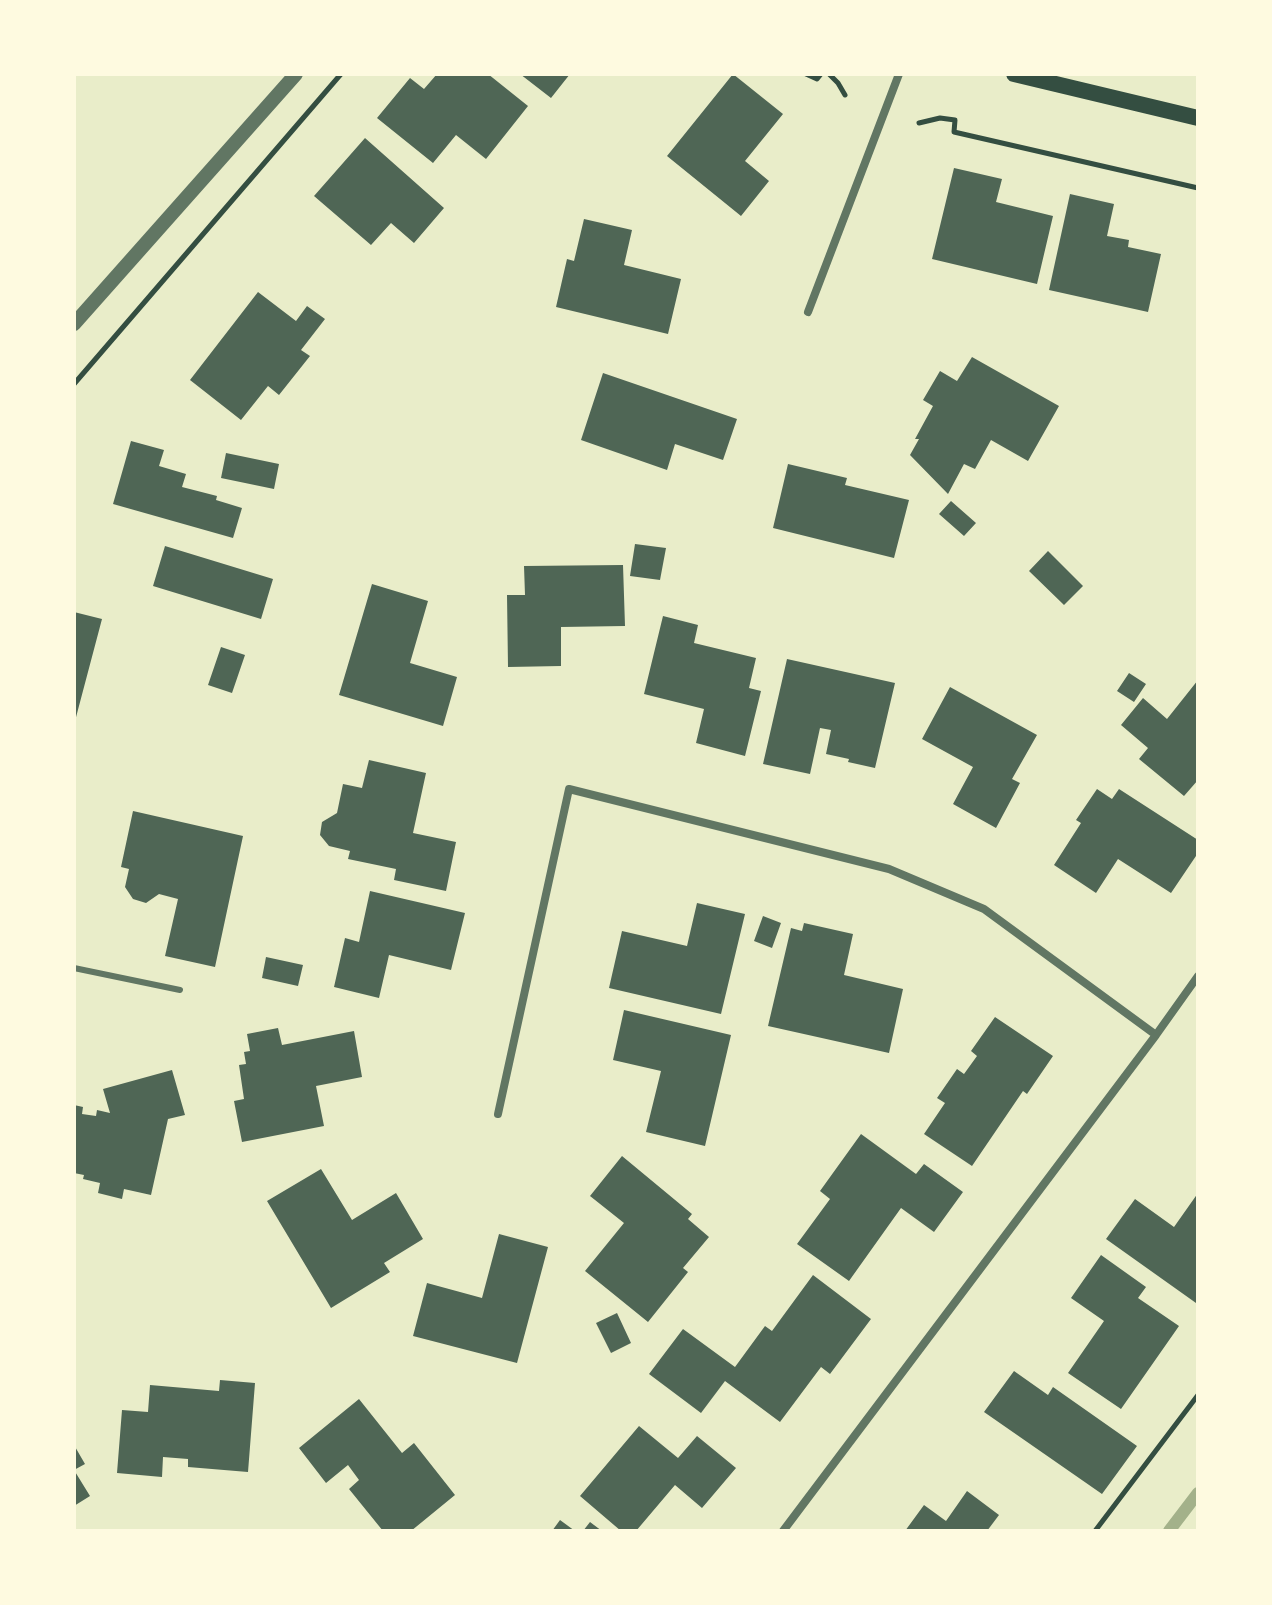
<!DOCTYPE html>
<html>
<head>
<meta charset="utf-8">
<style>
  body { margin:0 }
  #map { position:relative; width:1272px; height:1605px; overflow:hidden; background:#e9edc9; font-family:Manrope,sans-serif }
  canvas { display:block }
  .frame { position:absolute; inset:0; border:76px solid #fefae0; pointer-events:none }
</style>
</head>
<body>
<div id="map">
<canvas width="1272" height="1605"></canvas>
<div class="frame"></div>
</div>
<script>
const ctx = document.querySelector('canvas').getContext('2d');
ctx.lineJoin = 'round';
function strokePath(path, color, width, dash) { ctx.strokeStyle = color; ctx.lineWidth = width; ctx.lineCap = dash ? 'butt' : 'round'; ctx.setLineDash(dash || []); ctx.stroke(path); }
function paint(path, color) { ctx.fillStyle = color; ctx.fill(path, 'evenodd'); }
strokePath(new Path2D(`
  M 1169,1531 L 1198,1493`), '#a3b18a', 12);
paint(new Path2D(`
  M 437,74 L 488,74 L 528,106 L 486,159 L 456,135 L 433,163 L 377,118 L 410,78 L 424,89 Z
  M 520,74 L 570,74 L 551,98 Z
  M 733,74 L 783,114 L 745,161 L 769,181 L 741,216 L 667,156 Z
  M 365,138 L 444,208 L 414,243 L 391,223 L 371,245 L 314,196 Z
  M 954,168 L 1002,179 L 996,202 L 1053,216 L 1037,284 L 932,259 Z
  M 1070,194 L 1114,204 L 1107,236 L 1129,240 L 1128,247 L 1161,254 L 1148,312 L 1049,290 Z
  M 584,219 L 632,230 L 624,265 L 681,279 L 668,334 L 556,307 L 567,259 L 574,261 Z
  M 258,292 L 296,321 L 307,306 L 325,319 L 301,350 L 310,356 L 279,395 L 268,386 L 241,420 L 190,380 Z
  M 972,357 L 1059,406 L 1028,461 L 991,440 L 975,469 L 964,464 L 948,494 L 910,455 L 919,439 L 915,439 L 933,406 L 923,400 L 940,371 L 957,381 Z
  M 603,373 L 737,419 L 723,460 L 675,444 L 667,470 L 581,440 Z
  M 131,441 L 164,450 L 159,466 L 186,474 L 182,487 L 217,496 L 216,500 L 242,508 L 233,538 L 113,504 Z
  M 226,453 L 279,464 L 274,489 L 221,478 Z
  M 788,464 L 847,478 L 845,485 L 909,500 L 894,558 L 773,528 Z
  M 951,501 L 976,523 L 964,536 L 939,514 Z
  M 635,544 L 666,548 L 660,580 L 630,576 Z
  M 165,546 L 273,579 L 261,619 L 153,586 Z
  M 1048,551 L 1083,586 L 1064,605 L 1029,571 Z
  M 623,565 L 625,626 L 561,627 L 561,666 L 508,667 L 507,595 L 525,595 L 524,566 Z
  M 372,584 L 428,601 L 410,663 L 457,677 L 443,726 L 339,695 Z
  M 74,612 L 102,619 L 75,721 L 74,720 Z
  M 663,616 L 698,625 L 694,643 L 756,658 L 749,688 L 761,691 L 745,756 L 696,743 L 704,709 L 644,694 Z
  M 221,647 L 245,655 L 232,693 L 208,685 Z
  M 787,659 L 895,683 L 875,768 L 848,762 L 849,759 L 826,754 L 831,730 L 820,728 L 810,774 L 763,764 Z
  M 1129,673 L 1146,684 L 1134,702 L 1117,691 Z
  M 1198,680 L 1198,780 L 1184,796 L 1139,759 L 1148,748 L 1121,725 L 1143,698 L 1167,719 Z
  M 950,687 L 1037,735 L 1012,779 L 1020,783 L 996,828 L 953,804 L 973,767 L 922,739 Z
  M 369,760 L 426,773 L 413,833 L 456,842 L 446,891 L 394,880 L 396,869 L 348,859 L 350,851 L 329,846 L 320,835 L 322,822 L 337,813 L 343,784 L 362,788 Z
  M 1097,789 L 1112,799 L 1119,789 L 1198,840 L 1198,853 L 1171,893 L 1118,859 L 1096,893 L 1054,865 L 1081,823 L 1076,820 Z
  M 133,811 L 243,836 L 215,967 L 165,956 L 178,899 L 159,894 L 146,903 L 133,899 L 125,887 L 129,869 L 121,867 Z
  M 370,891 L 465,913 L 451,970 L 389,955 L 379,998 L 334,987 L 345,938 L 359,942 Z
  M 697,903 L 745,914 L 721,1014 L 609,988 L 622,931 L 687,946 Z
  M 763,916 L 781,923 L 772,948 L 754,941 Z
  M 804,923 L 853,934 L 844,975 L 903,989 L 889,1053 L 768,1026 L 791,928 L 802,931 Z
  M 266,957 L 303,965 L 298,986 L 262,978 Z
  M 624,1010 L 731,1035 L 705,1146 L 646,1132 L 661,1071 L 613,1060 Z
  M 995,1017 L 1053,1056 L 1027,1094 L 1023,1091 L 972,1166 L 924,1134 L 945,1103 L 937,1098 L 957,1069 L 964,1074 L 977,1056 L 971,1051 Z
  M 278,1028 L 282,1045 L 354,1031 L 362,1077 L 316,1086 L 324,1126 L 242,1142 L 234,1101 L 244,1099 L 239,1065 L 246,1064 L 244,1052 L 250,1051 L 247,1034 Z
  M 172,1070 L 185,1115 L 168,1119 L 151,1195 L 124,1189 L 122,1199 L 98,1193 L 100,1183 L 83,1179 L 84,1175 L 74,1173 L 74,1105 L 83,1107 L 82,1114 L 96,1116 L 97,1110 L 110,1113 L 103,1089 Z
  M 861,1134 L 916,1174 L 924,1164 L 963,1192 L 934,1232 L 901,1208 L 849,1281 L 797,1244 L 830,1199 L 820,1191 Z
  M 622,1156 L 692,1214 L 688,1219 L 709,1237 L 683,1268 L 688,1272 L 648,1322 L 585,1271 L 624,1223 L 590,1196 Z
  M 321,1169 L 352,1220 L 396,1193 L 423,1239 L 384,1263 L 390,1272 L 331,1308 L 267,1201 Z
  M 1198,1193 L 1198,1300 L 1196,1303 L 1106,1239 L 1135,1199 L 1174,1227 Z
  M 499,1234 L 548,1247 L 517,1363 L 413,1336 L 427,1283 L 482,1298 Z
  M 1101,1255 L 1146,1287 L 1138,1298 L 1179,1326 L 1121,1409 L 1068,1373 L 1104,1321 L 1071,1298 Z
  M 813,1275 L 871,1319 L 830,1374 L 821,1367 L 780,1422 L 725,1381 L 701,1413 L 649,1374 L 683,1329 L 735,1367 L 765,1326 L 772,1331 Z
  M 617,1313 L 631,1343 L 611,1353 L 596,1323 Z
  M 1014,1371 L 1048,1395 L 1053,1387 L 1137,1446 L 1102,1494 L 984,1412 Z
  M 220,1380 L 255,1383 L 248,1472 L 188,1467 L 188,1459 L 163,1457 L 162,1477 L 117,1473 L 122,1410 L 148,1412 L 150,1385 L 219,1391 Z
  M 359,1399 L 402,1453 L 414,1443 L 455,1495 L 411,1531 L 383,1531 L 349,1489 L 359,1480 L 348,1465 L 326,1483 L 299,1448 Z
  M 639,1426 L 678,1458 L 697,1436 L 736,1468 L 702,1508 L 675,1485 L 636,1531 L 621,1531 L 580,1496 Z
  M 74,1445 L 85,1464 L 74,1470 L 90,1496 L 74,1506 Z
  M 967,1491 L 999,1515 L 987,1531 L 905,1531 L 924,1505 L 946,1521 Z
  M 560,1520 L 575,1531 L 552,1531 Z
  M 590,1522 L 602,1531 L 583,1531 Z`), '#4f6655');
strokePath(new Path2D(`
  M 806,74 L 817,79 L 821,74
  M 829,74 L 838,83 L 845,95
  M 919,123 L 940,118 L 955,120 L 954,132 L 1198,188
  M 74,384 L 341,74
  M 1095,1531 L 1198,1395`), '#344e41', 5);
strokePath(new Path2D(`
  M 74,968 L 180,990`), '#617663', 6);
strokePath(new Path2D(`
  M 808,312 L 899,74
  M 498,1114 L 569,789 L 889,869 L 984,909 L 1156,1035
  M 783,1531 L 1156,1035 L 1198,976`), '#617663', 8);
strokePath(new Path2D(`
  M 74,324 L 296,74`), '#617663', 14);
strokePath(new Path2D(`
  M 1014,74 L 1198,118`), '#344e41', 16);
</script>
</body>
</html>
